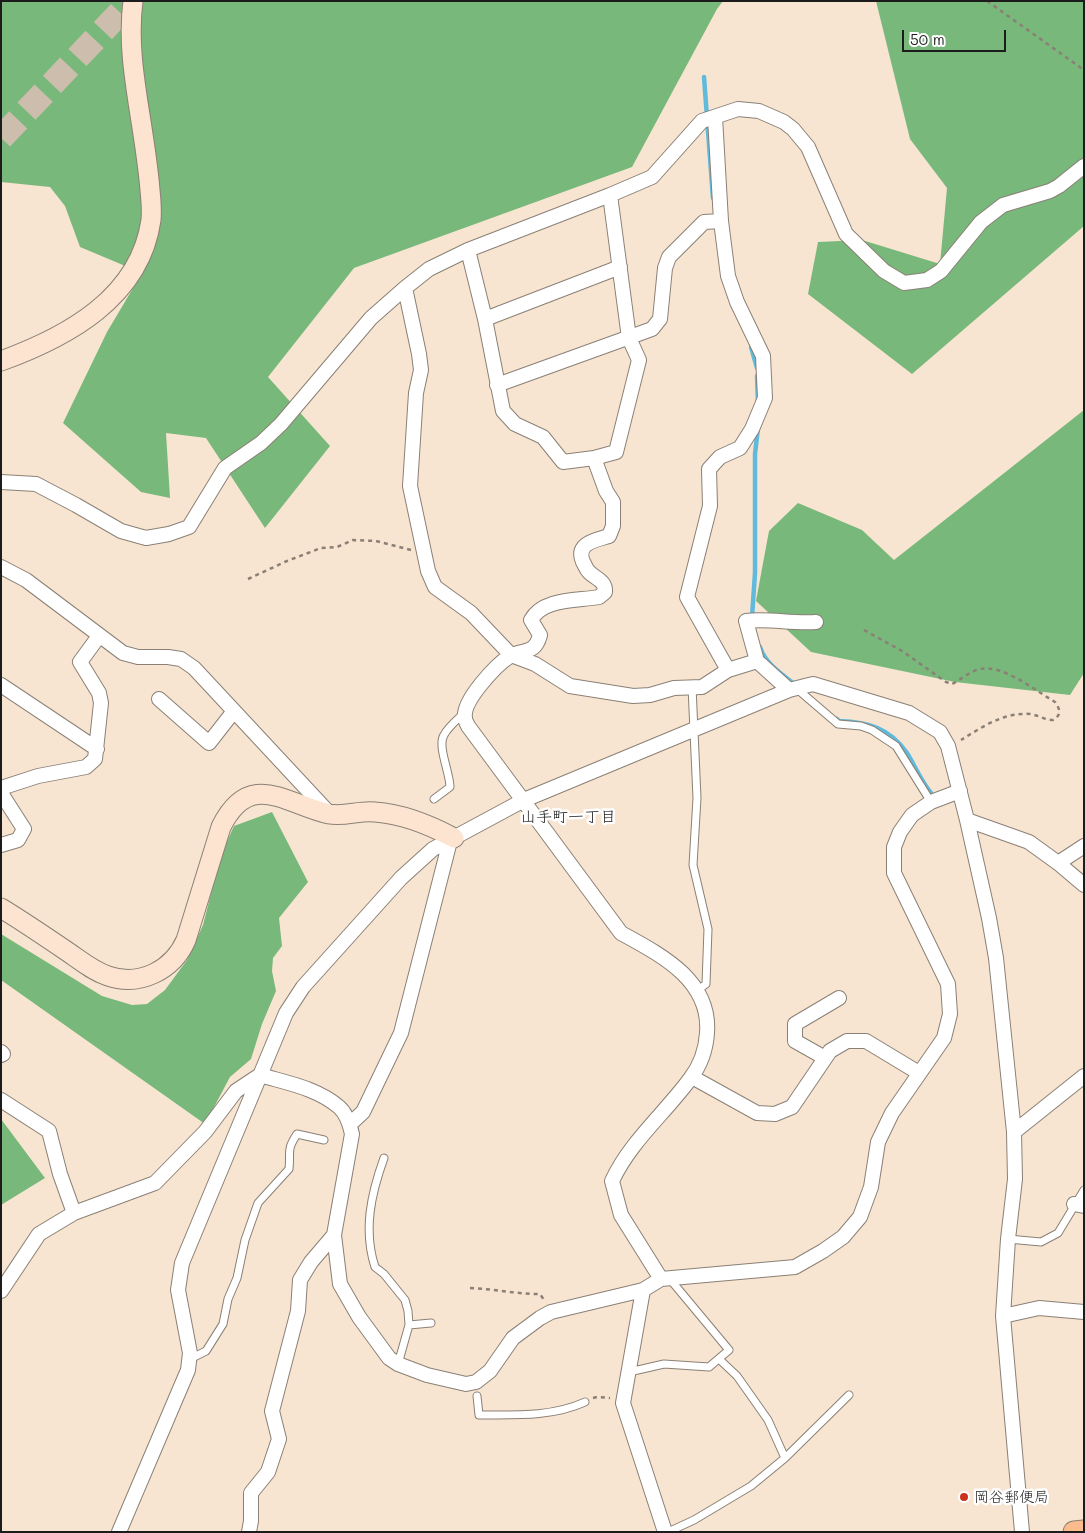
<!DOCTYPE html>
<html>
<head>
<meta charset="utf-8">
<style>
  body { margin:0 }
  #map { position:relative; width:1085px; height:1533px; overflow:hidden; background:#f8e5d1; font-family:Mali,sans-serif }
  canvas { display:block }
  .frame { position:absolute; inset:0; border:2px solid #1c1c1c; pointer-events:none }
  .scale { position:absolute; left:902px; top:30px; width:104px; height:22px; box-sizing:border-box; border:2px solid #1c1c1c; border-top:0; padding-left:6px; font-size:15px; line-height:18px; white-space:nowrap; color:#1c1c1c; -webkit-text-stroke:4px #fff; paint-order:stroke }
</style>
</head>
<body>
<div id="map">
<canvas width="1085" height="1533"></canvas>
<div class="frame"></div>
<div class="scale">50 m</div>
</div>
<script>
const ctx = document.querySelector('canvas').getContext('2d');
ctx.lineJoin = 'round';
function paint(path, color) { ctx.fillStyle = color; ctx.fill(path, 'evenodd'); }
function strokePath(path, color, width, dash) { ctx.strokeStyle = color; ctx.lineWidth = width; ctx.lineCap = dash ? 'butt' : 'round'; ctx.setLineDash(dash || []); ctx.stroke(path); }
function drawText(font, color, halo, rows, align = 'center') {
  ctx.font = font + ' Mali,"Klee One",sans-serif'; ctx.lineWidth = 5; ctx.setLineDash([]); ctx.textBaseline = 'middle'; ctx.strokeStyle = halo; ctx.fillStyle = color; for (const [text, x, y, turn = 0] of rows) {
    ctx.save(); ctx.translate(x, y); ctx.rotate((+turn || 0) * Math.PI / 180); ctx.textAlign = isNaN(turn) ? turn : align; if (halo) ctx.strokeText(text, 0, 0); ctx.fillText(text, 0, 0); ctx.restore();
  }
}
paint(new Path2D(`
  M 1,1 L 723,1 L 717,9 L 632,167 L 354,268 L 268,377 L 330,446 L 265,528 L 206,438 L 166,433 L 170,498 L 141,492 L 63,423 L 107,332 L 142,273 L 80,247 L 65,206 L 50,187 L 1,182 Z
  M 876,1 L 1084,1 L 1084,226 L 912,374 L 808,294 L 818,242 L 862,240 L 940,264 L 947,188 L 910,139 Z
  M 1084,410 L 1084,673 L 1070,695 L 955,682 L 811,652 L 756,601 L 769,531 L 798,503 L 862,530 L 894,560 Z
  M 272,812 L 308,882 L 279,918 L 282,946 L 273,958 L 272,971 L 276,991 L 262,1024 L 251,1059 L 230,1077 L 205,1124 L 1,980 L 1,934 L 102,996 L 132,1005 L 147,1004 L 165,990 L 187,960 L 203,925 L 221,855 L 234,826 Z
  M 1,1119 L 45,1178 L 1,1205 Z`), '#78b87b');
strokePath(new Path2D(`
  M 704,77 L 713,198
  M 751,347 L 757,368
  M 757,376 L 758,403
  M 752,617 L 755,573 L 755,454 L 758,428
  M 760,647 C 765,664 783,675 797,686
  M 837,719 L 839,721 C 868,722 890,728 907,753 C 915,766 921,781 931,793`), '#5fbadc', 4.5);
strokePath(new Path2D(`
  M 1,138 L 131,1`), '#ccbdad', 25, [25, 12]);
const lane = new Path2D(`
  M 692,687 L 697,798 L 693,865 L 708,929 L 706,984 L 698,990
  M 796,688 L 838,724 L 861,726 L 872,730 L 896,746 L 931,802
  M 434,799 L 450,787 C 450,773 437,746 444,735 C 448,727 457,720 463,714
  M 384,1158 C 371,1194 363,1230 375,1267 L 384,1274 L 405,1300 L 408,1311 L 409,1325 L 398,1364
  M 1008,1239 L 1041,1242 L 1058,1233 L 1084,1190
  M 409,1325 L 431,1323
  M 190,1359 L 206,1351 L 223,1324 L 228,1299 L 237,1278 L 245,1240 L 258,1203 L 289,1169 C 291,1150 286,1151 297,1134 L 324,1140
  M 719,1359 L 737,1376 L 768,1420 L 785,1458
  M 629,1372 L 664,1364 L 709,1367 L 729,1350 L 669,1278
  M 477,1396 L 479,1415 C 515,1415 552,1417 585,1402
  M 668,1532 L 694,1520 L 751,1486 L 785,1458 L 849,1395`);
const street = new Path2D(`
  M 715,117 L 721,221 L 728,276 L 737,302 L 763,356 L 765,398 L 752,429 L 740,448 L 720,457 L 709,469 L 710,506 L 687,597 L 728,670
  M 468,250 L 485,319 L 503,411 L 515,424 L 543,437 L 563,462 L 594,458 L 616,452 L 639,360 L 629,338 L 610,195
  M 405,288 L 419,354 L 421,370 L 416,393 L 410,486 L 428,571 L 435,587 L 471,613 L 511,655 L 535,664 L 570,686 L 633,696 L 650,695 L 674,688 L 702,687 L 728,670 L 757,661 L 789,690
  M 485,319 L 620,267
  M 497,385 L 652,329 L 660,319 L 665,268 L 669,257 L 704,222 L 721,221
  M 594,458 L 606,491 L 613,502 L 613,526 L 609,536 C 596,540 575,543 583,562 C 585,565 586,569 589,572 C 596,579 606,581 605,592 L 599,597 C 577,601 543,598 531,620 L 540,635 C 535,655 523,649 510,656 C 496,665 462,701 465,718 C 465,721 467,723 468,726 L 621,933 C 661,955 711,980 707,1033 C 706,1049 700,1066 690,1079 C 665,1113 630,1142 612,1181 L 621,1215 L 661,1279
  M 1,482 L 36,484 L 76,505 L 121,531 L 146,538 L 169,534 L 189,527 L 225,468 L 261,443 L 281,424 L 371,318 L 405,288 L 429,269 L 468,250 L 610,195 L 652,177 L 702,121 L 738,109 L 759,111 L 784,122 L 793,129 L 808,147 L 846,234 L 884,271 L 904,283 L 927,280 L 941,271 L 981,222 L 1003,205 L 1050,191 L 1059,186 L 1084,166
  M 1,567 L 26,580 L 123,653 L 138,657 L 168,657 L 181,659 L 194,668 L 330,814
  M 757,661 L 746,621 C 769,618 792,624 816,622
  M 1,685 L 97,749
  M 159,699 L 209,743 L 234,711
  M 1,788 L 38,776 L 86,767 L 95,759 L 101,703 L 99,693 L 80,662 L 99,636
  M 1,793 L 24,829 L 18,840 L 1,845
  M 967,820 L 1029,842 L 1058,863 L 1084,885
  M 1058,863 L 1084,846
  M 1,1052 L 3,1054 L 1,1055
  M 825,1058 L 795,1041 L 795,1024 L 839,998
  M 692,1077 L 757,1113 L 775,1114 L 792,1107 L 830,1051 L 847,1041 L 866,1041 L 919,1073
  M 1,1100 L 49,1131 L 60,1174 L 74,1213
  M 350,1124 L 363,1112 L 401,1033 L 450,841
  M 1014,1132 L 1084,1076
  M 1074,1204 L 1084,1206
  M 643,1290 L 623,1403 L 665,1532
  M 1,1291 L 39,1234 L 74,1213 L 155,1183 L 205,1132 L 236,1091 L 260,1075 C 287,1083 317,1088 339,1107 C 346,1113 350,1125 352,1134 L 334,1235 L 340,1284 L 359,1317 L 389,1358 L 398,1364 L 427,1375 L 466,1384 L 476,1382 L 490,1371 L 513,1338 L 540,1318 L 551,1312 L 643,1290 L 661,1279 L 795,1267 L 823,1251 L 843,1237 L 860,1217 L 871,1187 L 878,1142 L 892,1113 L 944,1038 L 950,1014 L 948,984 L 894,873 L 894,847 L 900,832 L 912,815 L 931,802 L 960,791
  M 1003,1316 L 1039,1308 L 1084,1312
  M 119,1532 L 188,1370 L 190,1353 L 178,1290 L 182,1263 L 286,1013 L 303,987 L 401,878 L 433,849 L 524,800 L 789,690 L 813,684 L 909,713 L 940,732 L 948,746 L 967,820 L 989,918 L 996,958 L 1014,1132 L 1015,1179 L 1008,1239 L 1003,1316 L 1022,1532
  M 249,1532 L 251,1521 L 251,1493 L 268,1472 L 279,1439 L 272,1411 L 298,1311 L 300,1280 L 311,1262 L 334,1235`);
const secondary = new Path2D(`
  M 1,361 C 67,337 140,298 151,220 C 152,210 151,200 150,190 C 148,165 144,140 140,115 C 134,77 128,39 133,1
  M 1,908 C 24,922 46,937 68,952 C 81,961 93,971 108,976 C 140,987 173,970 186,940 L 221,827 C 250,768 287,805 329,814 C 345,817 360,810 375,812 C 403,814 430,825 454,838`);
const primary = new Path2D(`
  M 1074,1532 L 1084,1531`);
strokePath(lane, '#8a8076', 9);
strokePath(street, '#8a8076', 16);
strokePath(secondary, '#8a8076', 21);
strokePath(primary, '#8a8076', 23);
strokePath(new Path2D(`
  M 987,1 L 1084,70
  M 248,579 L 287,561 L 321,548 L 337,547 L 353,540 L 376,541 L 411,550
  M 864,630 L 902,651 L 946,682 L 952,684 C 962,679 970,671 980,669 C 1003,664 1036,691 1055,702 C 1060,709 1062,715 1053,720 C 1045,720 1038,715 1030,714 C 1004,712 982,727 961,740
  M 470,1288 C 494,1289 516,1294 540,1294 L 544,1300
  M 593,1398 L 597,1397 L 610,1398`), '#8a8076', 2.5, [4, 4]);
strokePath(lane, '#fff', 7);
strokePath(street, '#fff', 14);
strokePath(secondary, '#fde4d1', 19);
strokePath(primary, '#fbbb8c', 21);
for (const [x, y, r, color] of [
  [964,1497,5,"#c8321e"]
]) { const dot = new Path2D(); dot.arc(x, y, r, 0, 2 * Math.PI); ctx.fillStyle = color; ctx.fill(dot); strokePath(dot, '#fff', 2); }
drawText('15px', '#1c1c1c', '#fff', [
  ["岡谷郵便局",974,1497]
], 'left');
drawText('16px', '#1c1c1c', '#fff', [
  ["山手町一丁目",568,817]
]);
</script>
</body>
</html>
